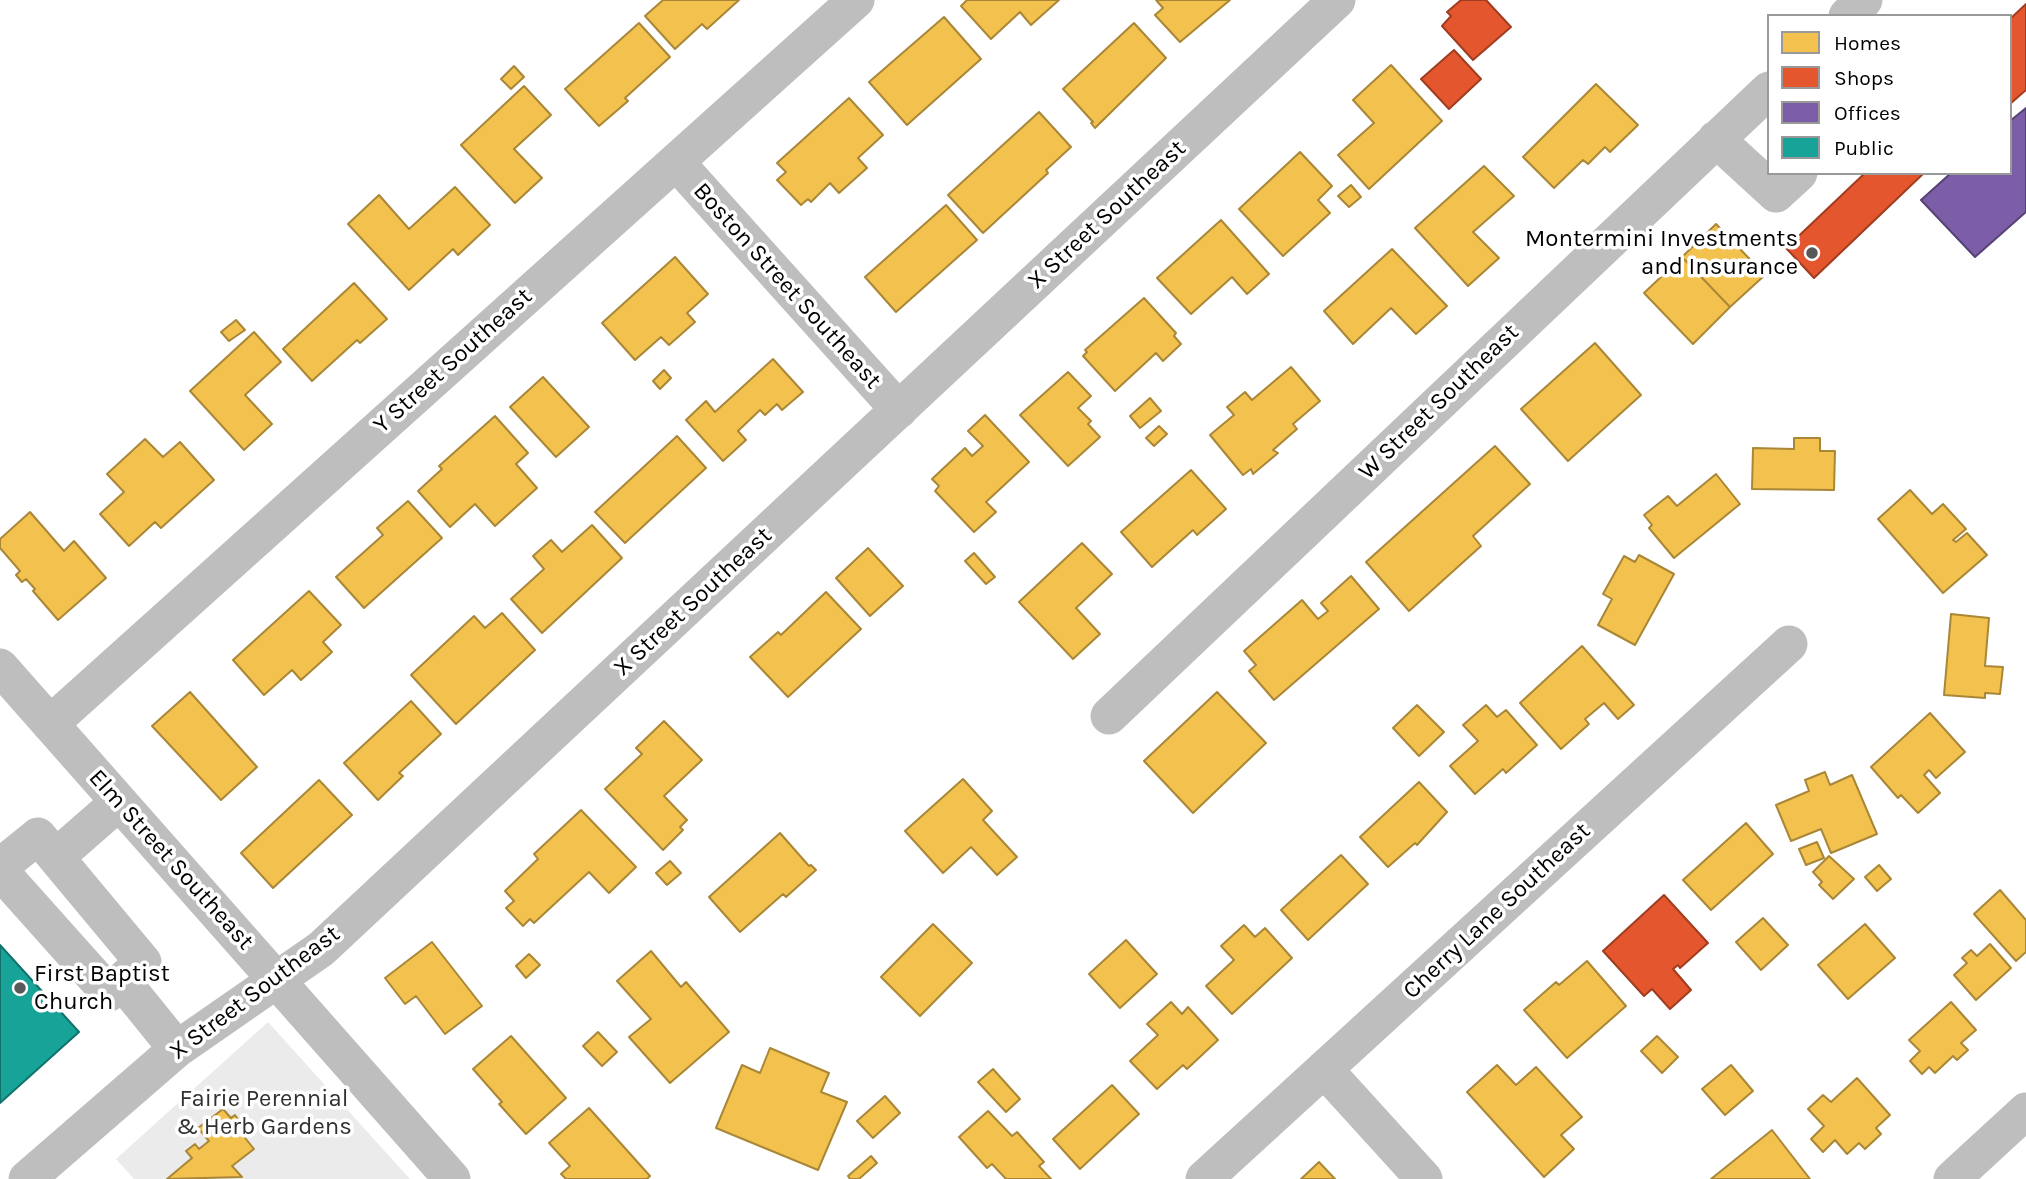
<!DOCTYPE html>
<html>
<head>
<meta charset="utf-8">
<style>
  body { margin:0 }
  #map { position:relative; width:2026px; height:1179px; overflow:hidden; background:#fff; font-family:Karla,sans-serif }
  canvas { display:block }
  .legend { position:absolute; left:1767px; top:14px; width:245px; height:161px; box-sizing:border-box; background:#fff; border:2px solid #999; margin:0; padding:9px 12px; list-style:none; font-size:21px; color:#000 }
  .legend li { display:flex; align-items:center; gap:14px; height:35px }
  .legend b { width:35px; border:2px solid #999 }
</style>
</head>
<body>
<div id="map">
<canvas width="2026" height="1179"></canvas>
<ul class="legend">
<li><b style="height:19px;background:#f2c14e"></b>Homes</li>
<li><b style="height:19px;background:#e4572e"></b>Shops</li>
<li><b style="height:19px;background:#7b5ea7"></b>Offices</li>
<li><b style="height:19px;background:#17a398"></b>Public</li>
</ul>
</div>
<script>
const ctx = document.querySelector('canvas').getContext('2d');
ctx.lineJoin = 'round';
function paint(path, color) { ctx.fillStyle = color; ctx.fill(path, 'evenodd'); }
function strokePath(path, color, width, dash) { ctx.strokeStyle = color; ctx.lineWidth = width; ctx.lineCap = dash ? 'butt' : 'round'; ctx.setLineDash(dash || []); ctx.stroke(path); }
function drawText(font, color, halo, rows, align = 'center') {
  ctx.font = font + ' Karla,sans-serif'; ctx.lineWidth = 7; ctx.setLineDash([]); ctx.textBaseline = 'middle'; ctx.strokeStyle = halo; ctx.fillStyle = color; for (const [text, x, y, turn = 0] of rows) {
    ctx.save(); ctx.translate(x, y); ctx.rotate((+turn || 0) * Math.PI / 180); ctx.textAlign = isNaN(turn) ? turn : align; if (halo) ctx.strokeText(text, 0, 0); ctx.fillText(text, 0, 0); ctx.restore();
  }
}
paint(new Path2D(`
  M 268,1022 L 410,1179 L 134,1179 L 116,1159 Z`), '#ebebeb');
const homes = new Path2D(`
  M 663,0 L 739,0 L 707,29 L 702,24 L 675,49 L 645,16 Z
  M 967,0 L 1059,0 L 1031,25 L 1020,12 L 991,39 L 961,6 Z
  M 1156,0 L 1230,0 L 1180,42 L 1155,15 L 1163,8 Z
  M 944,17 L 981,59 L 907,125 L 869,82 Z
  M 639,23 L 670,57 L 625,98 L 628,101 L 599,126 L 565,89 Z
  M 1134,23 L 1166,58 L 1095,128 L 1091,123 L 1093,122 L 1063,89 Z
  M 1391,65 L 1442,121 L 1369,189 L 1338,155 L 1374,123 L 1353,100 Z
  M 514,66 L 524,77 L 511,89 L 501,79 Z
  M 1596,84 L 1638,125 L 1610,152 L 1605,147 L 1588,164 L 1583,160 L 1554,188 L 1523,157 Z
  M 524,86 L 551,115 L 514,149 L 542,178 L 515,203 L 461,145 Z
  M 849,98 L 883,135 L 858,158 L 867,168 L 839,193 L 830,183 L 811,202 L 808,199 L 801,205 L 777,180 L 786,172 L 777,163 Z
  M 1039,112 L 1071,147 L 1046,170 L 1048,173 L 983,233 L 948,195 Z
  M 1300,152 L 1332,186 L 1318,200 L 1330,213 L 1283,256 L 1239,209 Z
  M 1484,166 L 1514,196 L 1473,232 L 1499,258 L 1468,286 L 1415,228 Z
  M 1351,185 L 1361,197 L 1349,207 L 1338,196 Z
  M 455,187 L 490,225 L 458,255 L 453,249 L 409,290 L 348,224 L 379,195 L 409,229 Z
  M 946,205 L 977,240 L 896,312 L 865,277 Z
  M 1221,220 L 1269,274 L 1247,294 L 1232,277 L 1191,314 L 1157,278 Z
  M 1716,224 L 1765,275 L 1730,307 L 1682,257 Z
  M 1392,249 L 1447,306 L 1416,334 L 1391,308 L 1353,344 L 1324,311 Z
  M 675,257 L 708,294 L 687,313 L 695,322 L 669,345 L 661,337 L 635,360 L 602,323 Z
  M 1682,257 L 1730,307 L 1693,344 L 1644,293 Z
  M 354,283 L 387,319 L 360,343 L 357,340 L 312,381 L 283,349 Z
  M 1144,298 L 1176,333 L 1174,336 L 1181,344 L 1163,361 L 1156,353 L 1115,391 L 1083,356 L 1087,352 L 1085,350 Z
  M 236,320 L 245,330 L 229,341 L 221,332 Z
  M 254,332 L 281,362 L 245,395 L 272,424 L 244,450 L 190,391 Z
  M 1595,343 L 1641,395 L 1568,461 L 1521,409 Z
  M 773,359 L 803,392 L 782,410 L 777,404 L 765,415 L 760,410 L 738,431 L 746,440 L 723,461 L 686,420 L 706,401 L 715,412 Z
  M 1291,367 L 1320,401 L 1293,424 L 1297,429 L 1273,450 L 1278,453 L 1253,474 L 1251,469 L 1243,475 L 1210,435 L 1234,415 L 1227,407 L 1245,392 L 1252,400 Z
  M 664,370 L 671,378 L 660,389 L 653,381 Z
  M 1068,372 L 1091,396 L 1078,408 L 1091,421 L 1088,424 L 1100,437 L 1068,466 L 1020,415 Z
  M 543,377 L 589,427 L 556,457 L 510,407 Z
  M 1150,398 L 1161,411 L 1140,428 L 1130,416 Z
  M 985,415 L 1029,462 L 986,502 L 996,512 L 974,532 L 935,491 L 939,486 L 932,479 L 965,448 L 972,456 L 983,446 L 968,431 Z
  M 495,416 L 528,453 L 516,464 L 537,488 L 495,526 L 475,504 L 450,527 L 418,491 L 442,469 L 439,466 Z
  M 1159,426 L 1167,434 L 1154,446 L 1146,438 Z
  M 677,436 L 706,468 L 625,543 L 595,512 Z
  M 1794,438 L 1820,438 L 1820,451 L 1835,451 L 1834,490 L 1752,489 L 1753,448 L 1794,449 Z
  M 145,439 L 163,457 L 180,442 L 214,480 L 161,528 L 155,522 L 129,546 L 100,514 L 124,492 L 107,474 Z
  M 1495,446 L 1530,484 L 1473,536 L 1481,546 L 1409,611 L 1366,562 Z
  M 1191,470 L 1226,509 L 1197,535 L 1193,530 L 1152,567 L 1121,532 Z
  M 1716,474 L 1740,504 L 1674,558 L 1649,528 L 1652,525 L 1644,515 L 1668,496 L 1677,506 Z
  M 1910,490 L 1932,514 L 1943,504 L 1966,529 L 1953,540 L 1956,542 L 1967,533 L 1987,555 L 1943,593 L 1878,519 Z
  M 408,501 L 442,538 L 364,608 L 336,577 L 383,535 L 377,528 Z
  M 30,512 L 64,551 L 74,541 L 106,578 L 58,620 L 33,591 L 35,589 L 26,579 L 22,582 L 16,575 L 20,571 L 0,548 L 0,539 Z
  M 592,525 L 622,558 L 542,633 L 511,599 L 544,569 L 533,556 L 551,540 L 562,552 Z
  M 1082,543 L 1112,574 L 1076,608 L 1100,634 L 1073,659 L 1019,602 Z
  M 868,548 L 903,586 L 870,616 L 836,578 Z
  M 974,553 L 995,577 L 986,584 L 965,561 Z
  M 1639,555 L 1674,574 L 1635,645 L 1598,625 L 1612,599 L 1603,594 L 1624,556 L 1635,562 Z
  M 1351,576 L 1379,609 L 1274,700 L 1249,671 L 1256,665 L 1244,651 L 1302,600 L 1318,619 L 1328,611 L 1321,603 Z
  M 309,591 L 341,625 L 323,642 L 332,652 L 301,680 L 292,670 L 264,695 L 233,660 Z
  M 826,592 L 861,629 L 788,697 L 750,657 L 778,632 L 781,635 Z
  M 502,613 L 535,650 L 456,724 L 411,675 L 474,616 L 485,628 Z
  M 1951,614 L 1989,618 L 1985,666 L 2003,667 L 2000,694 L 1985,693 L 1985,698 L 1944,695 Z
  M 1582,646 L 1634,705 L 1618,719 L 1604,703 L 1585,719 L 1589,724 L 1561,749 L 1520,703 Z
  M 190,692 L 257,767 L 221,800 L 152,726 Z
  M 1217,692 L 1266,743 L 1193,813 L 1144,761 Z
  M 411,701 L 441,734 L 399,773 L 403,776 L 378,800 L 344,763 Z
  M 1417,705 L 1444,732 L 1419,756 L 1393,728 Z
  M 1486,705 L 1497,717 L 1506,710 L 1537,745 L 1506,773 L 1503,769 L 1475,794 L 1450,766 L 1478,741 L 1463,725 Z
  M 1930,713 L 1965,752 L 1936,778 L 1929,770 L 1924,775 L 1940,793 L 1918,813 L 1901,795 L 1898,798 L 1871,767 Z
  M 664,721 L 702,760 L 664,796 L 687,820 L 680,827 L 683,830 L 663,850 L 605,789 L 642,754 L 636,748 Z
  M 1825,772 L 1830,785 L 1852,775 L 1877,834 L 1831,853 L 1821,829 L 1791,841 L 1776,805 L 1809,791 L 1805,780 Z
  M 963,779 L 992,811 L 983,820 L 1017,857 L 997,875 L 971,847 L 943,873 L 905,831 Z
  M 319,780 L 352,815 L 273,888 L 241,853 Z
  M 1419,782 L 1447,812 L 1417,845 L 1415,843 L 1388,867 L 1360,837 Z
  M 581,810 L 636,867 L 609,893 L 589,872 L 534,923 L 530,919 L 523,926 L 506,908 L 514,901 L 505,891 L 538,859 L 534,854 Z
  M 1746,823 L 1773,854 L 1711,910 L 1683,880 Z
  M 780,833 L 809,866 L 811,865 L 816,870 L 786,897 L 783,894 L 740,932 L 709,897 Z
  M 1817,842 L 1824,858 L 1806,865 L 1799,849 Z
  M 1341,855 L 1368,884 L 1308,940 L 1281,910 Z
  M 1829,856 L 1854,879 L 1833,899 L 1819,885 L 1822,882 L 1813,872 Z
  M 670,861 L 681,873 L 667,885 L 656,873 Z
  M 1879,865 L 1891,879 L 1877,891 L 1865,877 Z
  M 2000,890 L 2026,920 L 2026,952 L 2016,961 L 1974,914 Z
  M 1763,918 L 1788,945 L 1761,970 L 1736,942 Z
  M 933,924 L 972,963 L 920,1016 L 881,977 Z
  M 1865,924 L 1895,958 L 1848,999 L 1818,965 Z
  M 1244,925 L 1255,937 L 1265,928 L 1292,958 L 1232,1014 L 1206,986 L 1234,960 L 1221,946 Z
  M 1126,940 L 1157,974 L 1120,1008 L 1089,974 Z
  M 432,942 L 482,1006 L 445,1034 L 416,996 L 405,1004 L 385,978 Z
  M 1990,944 L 2011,968 L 1976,1000 L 1954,975 L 1967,963 L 1962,958 L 1971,950 L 1977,956 Z
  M 651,951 L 681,987 L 686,982 L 729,1032 L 670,1083 L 629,1037 L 651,1019 L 617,981 Z
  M 529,954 L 540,965 L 526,978 L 516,966 Z
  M 1587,961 L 1626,1006 L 1567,1058 L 1524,1010 L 1556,982 L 1559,985 Z
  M 1171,1002 L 1182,1014 L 1188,1007 L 1218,1040 L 1187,1069 L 1183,1065 L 1157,1089 L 1130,1061 L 1158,1035 L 1147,1024 Z
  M 1951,1002 L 1976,1030 L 1961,1043 L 1968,1050 L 1957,1060 L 1953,1056 L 1935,1073 L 1929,1067 L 1922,1074 L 1910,1061 L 1920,1051 L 1909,1040 Z
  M 598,1032 L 617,1052 L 602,1066 L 583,1046 Z
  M 511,1036 L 566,1098 L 526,1134 L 499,1104 L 502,1102 L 473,1069 Z
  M 1657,1036 L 1678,1057 L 1662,1073 L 1641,1051 Z
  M 770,1048 L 829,1073 L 821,1092 L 847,1102 L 818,1170 L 716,1128 L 742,1065 L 760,1073 Z
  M 1497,1065 L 1516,1085 L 1536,1067 L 1582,1117 L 1561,1135 L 1574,1149 L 1544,1177 L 1467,1092 Z
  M 1731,1065 L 1753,1091 L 1725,1115 L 1702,1089 Z
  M 993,1069 L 1020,1099 L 1006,1112 L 978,1082 Z
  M 1857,1078 L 1890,1115 L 1876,1128 L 1881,1134 L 1865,1149 L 1859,1143 L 1847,1154 L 1835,1140 L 1823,1152 L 1811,1139 L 1824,1126 L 1808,1109 L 1823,1095 L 1831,1102 Z
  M 1112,1085 L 1139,1114 L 1080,1169 L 1053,1139 Z
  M 885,1096 L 900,1113 L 873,1138 L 857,1121 Z
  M 589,1108 L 650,1176 L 647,1179 L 566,1179 L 561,1174 L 570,1166 L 549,1143 Z
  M 223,1109 L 231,1118 L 235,1115 L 242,1125 L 238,1129 L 254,1149 L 232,1166 L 242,1177 L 167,1179 L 192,1158 L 186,1151 L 195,1144 L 199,1149 L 209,1141 L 198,1128 Z
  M 988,1111 L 1012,1136 L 1017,1132 L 1044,1162 L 1039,1166 L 1051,1179 L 1006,1179 L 992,1164 L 987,1168 L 959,1137 Z
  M 1772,1130 L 1810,1179 L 1711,1179 Z
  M 871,1156 L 877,1163 L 859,1179 L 850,1179 L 848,1176 Z
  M 1319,1162 L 1335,1179 L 1301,1179 Z`);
paint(homes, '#f2c14e');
strokePath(homes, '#a98737', 2);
const shops = new Path2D(`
  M 1461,0 L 1486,0 L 1511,27 L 1473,60 L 1442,26 L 1451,16 L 1447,12 Z
  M 2026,4 L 2026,90 L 2010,104 L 2010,19 Z
  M 1454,50 L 1481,79 L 1449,109 L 1421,79 Z
  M 1865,173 L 1924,173 L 1814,278 L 1786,248 Z
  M 1664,895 L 1708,943 L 1680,968 L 1678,965 L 1673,969 L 1691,990 L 1670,1009 L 1652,989 L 1644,996 L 1603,951 Z`);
paint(shops, '#e4572e');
strokePath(shops, '#a03d20', 2);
const offices = new Path2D(`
  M 2026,108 L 2026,212 L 1975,257 L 1921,200 L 1951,173 L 2010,173 L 2010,121 Z`);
paint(offices, '#7b5ea7');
strokePath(offices, '#564275', 2);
const public = new Path2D(`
  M 0,945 L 79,1032 L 0,1103 Z`);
paint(public, '#17a398');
strokePath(public, '#10726a', 2);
strokePath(new Path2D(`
  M 1847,16 L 1864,0
  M 1716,139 L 1776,194 L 1799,173
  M 676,162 L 899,410
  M 0,667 L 452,1179
  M 1109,716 L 1769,90
  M 50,724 L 856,0
  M 56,857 L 119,802
  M 0,867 L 38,836 L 143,962 L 109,993 L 0,871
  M 122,981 L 177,1049
  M 1324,1069 L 1424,1179
  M 27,1179 L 177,1049 L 321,949 L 1337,0
  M 1204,1179 L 1789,644
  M 1952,1179 L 2026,1111`), '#bebebe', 37);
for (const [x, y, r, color] of [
  [1812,253,7,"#595959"],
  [20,988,7,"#595959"]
]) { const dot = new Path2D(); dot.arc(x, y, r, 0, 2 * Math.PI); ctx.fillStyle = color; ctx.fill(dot); strokePath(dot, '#fff', 2.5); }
drawText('24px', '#000', '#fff', [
  ["X Street Southeast",1107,215,-43],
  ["Boston Street Southeast",787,286,48],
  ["Y Street Southeast",453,361,-42],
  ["W Street Southeast",1439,402,-44],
  ["X Street Southeast",693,602,-43],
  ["Elm Street Southeast",171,860,48],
  ["Cherry Lane Southeast",1497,911,-43],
  ["X Street Southeast",255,993,-37]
]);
drawText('24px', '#000', '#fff', [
  ["Montermini Investments",1798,239],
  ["and Insurance",1798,267],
  ["First Baptist",34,974,"left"],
  ["Church",34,1002,"left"]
], 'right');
drawText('24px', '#313131', '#fff', [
  ["Fairie Perennial",264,1099],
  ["& Herb Gardens",264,1127]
]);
</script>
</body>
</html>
